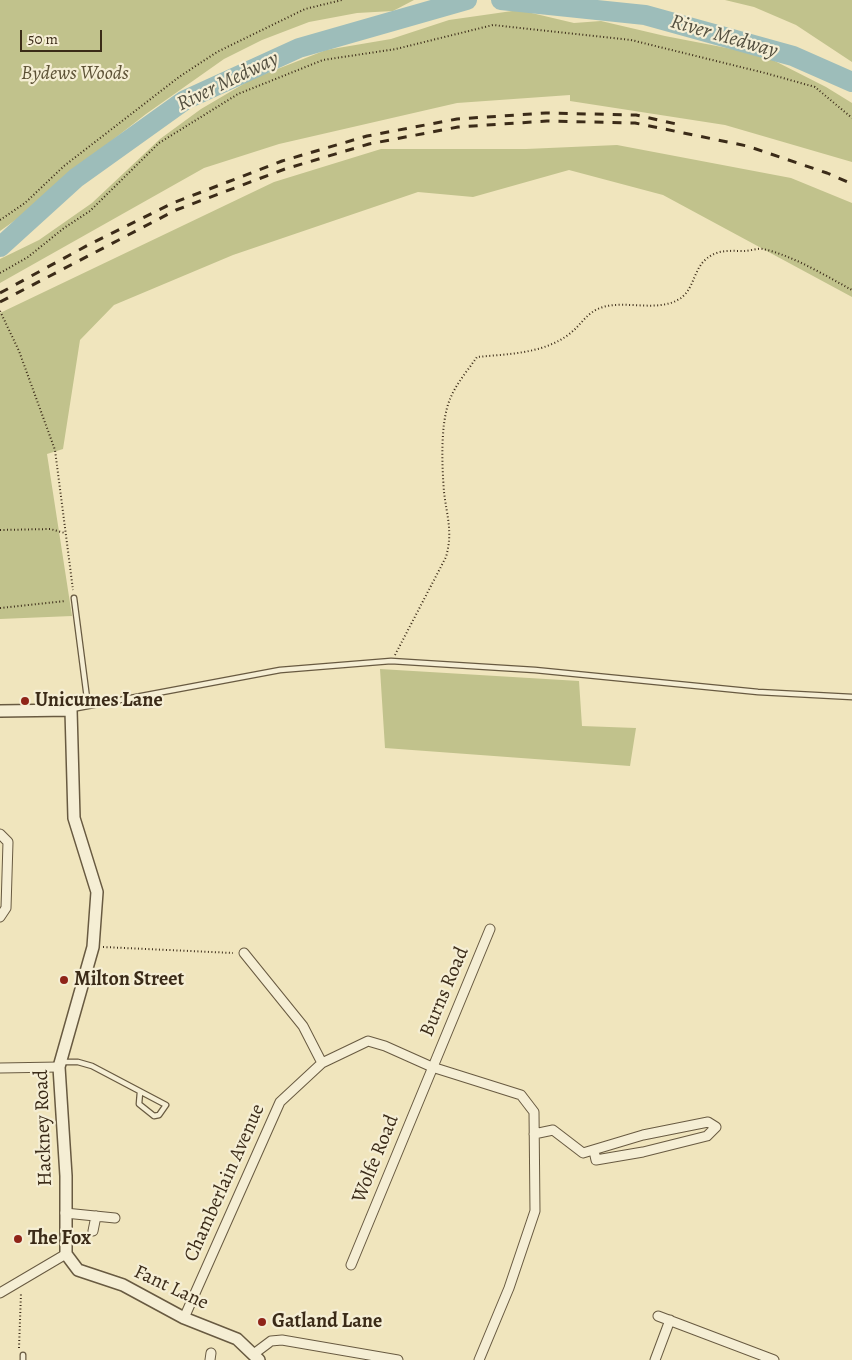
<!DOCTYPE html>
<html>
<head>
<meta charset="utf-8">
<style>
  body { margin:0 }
  #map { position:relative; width:852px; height:1360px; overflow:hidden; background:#f0e5bd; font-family:Alegreya,serif }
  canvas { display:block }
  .scale { position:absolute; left:20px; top:30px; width:82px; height:22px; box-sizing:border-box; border:2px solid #3b2b18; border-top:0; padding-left:6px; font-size:15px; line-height:18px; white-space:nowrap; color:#3b2b18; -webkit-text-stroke:4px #f5eed4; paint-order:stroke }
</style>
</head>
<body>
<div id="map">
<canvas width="852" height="1360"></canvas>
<div class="scale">50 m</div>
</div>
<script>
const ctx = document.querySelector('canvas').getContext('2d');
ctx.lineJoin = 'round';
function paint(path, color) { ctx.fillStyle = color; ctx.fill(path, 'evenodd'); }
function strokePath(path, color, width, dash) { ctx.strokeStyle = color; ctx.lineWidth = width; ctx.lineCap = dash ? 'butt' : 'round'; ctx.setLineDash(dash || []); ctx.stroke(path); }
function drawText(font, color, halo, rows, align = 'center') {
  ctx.font = font + ' Alegreya,serif'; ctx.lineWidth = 4.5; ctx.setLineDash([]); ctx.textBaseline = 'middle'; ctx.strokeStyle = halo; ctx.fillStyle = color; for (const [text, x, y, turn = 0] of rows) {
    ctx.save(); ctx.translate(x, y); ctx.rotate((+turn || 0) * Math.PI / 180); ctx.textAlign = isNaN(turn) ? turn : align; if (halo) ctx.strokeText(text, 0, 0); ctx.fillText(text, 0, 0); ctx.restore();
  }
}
paint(new Path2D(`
  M 0,0 L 414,0 L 393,11 L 357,13 L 309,22 L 262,40 L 224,59 L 146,114 L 69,174 L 31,209 L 0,231 Z
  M 725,0 L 852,0 L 852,62 L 796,25 L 754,7 Z
  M 519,10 L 574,23 L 601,21 L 665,36 L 763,55 L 826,87 L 852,103 L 852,162 L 725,125 L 570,101 L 570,95 L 457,103 L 279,144 L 204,168 L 0,283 L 0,259 L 39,240 L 92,203 L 160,139 L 201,109 L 252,79 L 326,50 L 391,39 L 449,20 Z
  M 617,145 L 791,178 L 852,203 L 852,297 L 663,195 L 569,170 L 473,197 L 418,192 L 233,255 L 114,305 L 80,340 L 63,449 L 47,454 L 72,616 L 0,619 L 0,313 L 274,182 L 381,149 L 526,149 Z
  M 380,669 L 579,681 L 582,726 L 636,728 L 630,766 L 385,748 Z`), '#c1c28c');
strokePath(new Path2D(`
  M 501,0 L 645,15 L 793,56 L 852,82
  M 0,247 L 76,178 L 185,100 L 299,48 L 467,0`), '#9dbdba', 20);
const service = new Path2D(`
  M 74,598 L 88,706
  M 72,709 L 280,670 L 391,661 L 535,670 L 758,692 L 852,697
  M 62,1062 L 78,1062 L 92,1066 L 166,1105 L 159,1115 L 154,1116 L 139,1104 L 140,1092
  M 23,1360 L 23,1355`);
const minor = new Path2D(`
  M 0,834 L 8,842 L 6,908 L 0,917
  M 244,953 L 303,1026 L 322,1063
  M 0,1068 L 59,1067
  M 534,1134 L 553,1130 L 583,1153 L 643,1135 L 708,1122 L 716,1127 L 707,1136 L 643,1152 L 596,1160 L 594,1151
  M 65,1213 L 115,1218
  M 93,1231 L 96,1216
  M 351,1265 L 490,929
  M 0,1293 L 66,1254
  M 658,1316 L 774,1360
  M 184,1318 L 280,1102 L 322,1063 L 368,1041 L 385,1046 L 432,1067 L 521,1095 L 534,1112 L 535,1211 L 509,1288 L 479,1360
  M 255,1353 L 271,1341 L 282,1340 L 398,1360
  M 210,1360 L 211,1353
  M 655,1360 L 670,1320`);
const tertiary = new Path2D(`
  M 0,711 L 71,710 L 74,818 L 97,892 L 93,947 L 59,1067 L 66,1176 L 66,1254 L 78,1270 L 123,1285 L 184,1318 L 237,1339 L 259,1360`);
strokePath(service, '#685a41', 7);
strokePath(minor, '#685a41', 11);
strokePath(tertiary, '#685a41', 14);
strokePath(new Path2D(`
  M 0,220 L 25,203 L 64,166 L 179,77 L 217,52 L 305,9 L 342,0
  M 0,273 L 28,257 L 64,228 L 90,211 L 159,143 L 238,94 L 323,60 L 396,49 L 493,25 L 631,40 L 765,73 L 815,87 L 852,118
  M 0,311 L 19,351 L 55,450 L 73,590
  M 0,530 L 50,529 L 65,533
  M 0,608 L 66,601
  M 395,655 L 446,557 C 453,532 447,517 444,492 C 442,466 440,423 450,399 C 456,384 468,370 477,357 C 507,354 542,354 568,335 C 581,326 586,312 603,307 C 627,300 659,313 681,298 C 694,288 694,270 705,260 C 717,249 729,251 744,251 C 750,251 757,248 763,249 C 794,256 824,275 852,290
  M 103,947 L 233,953
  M 19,1348 L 21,1293`), '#3b2b18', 2, [1, 2.5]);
strokePath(service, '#f5eed4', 4.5);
strokePath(minor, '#f5eed4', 9);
strokePath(tertiary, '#f5eed4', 11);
strokePath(new Path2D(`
  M 0,293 L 90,244 L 173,203 L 282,161 L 367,136 L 457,119 L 546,113 L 636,115 L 681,125
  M 0,302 L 176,210 L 285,169 L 369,144 L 458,127 L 547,121 L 635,123 L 747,146 L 827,173 L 852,184`), '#3b2b18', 3, [9, 9]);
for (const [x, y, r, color] of [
  [25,701,5,"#8f2418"],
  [64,980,5,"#8f2418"],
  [18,1239,5,"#8f2418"],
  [262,1322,5,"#8f2418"]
]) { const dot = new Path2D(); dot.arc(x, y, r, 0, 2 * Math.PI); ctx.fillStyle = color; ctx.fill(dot); strokePath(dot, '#f5eed4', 2); }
drawText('italic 20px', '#5c5135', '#f5eed4', [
  ["Bydews Woods",75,74]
]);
drawText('bold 20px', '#3b2b18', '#f5eed4', [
  ["Unicumes Lane",35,701],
  ["Milton Street",74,980],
  ["The Fox",28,1239],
  ["Gatland Lane",272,1322]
], 'left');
drawText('20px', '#3b2b18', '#f5eed4', [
  ["Burns Road",445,992,-67],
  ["Hackney Road",44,1128,-92],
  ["Wolfe Road",376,1159,-68],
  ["Chamberlain Avenue",225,1183,-66],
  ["Fant Lane",171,1288,25]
]);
drawText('italic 21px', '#545040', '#f5eed4', [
  ["River Medway",724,37,16],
  ["River Medway",228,82,-26]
]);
</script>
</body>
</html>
